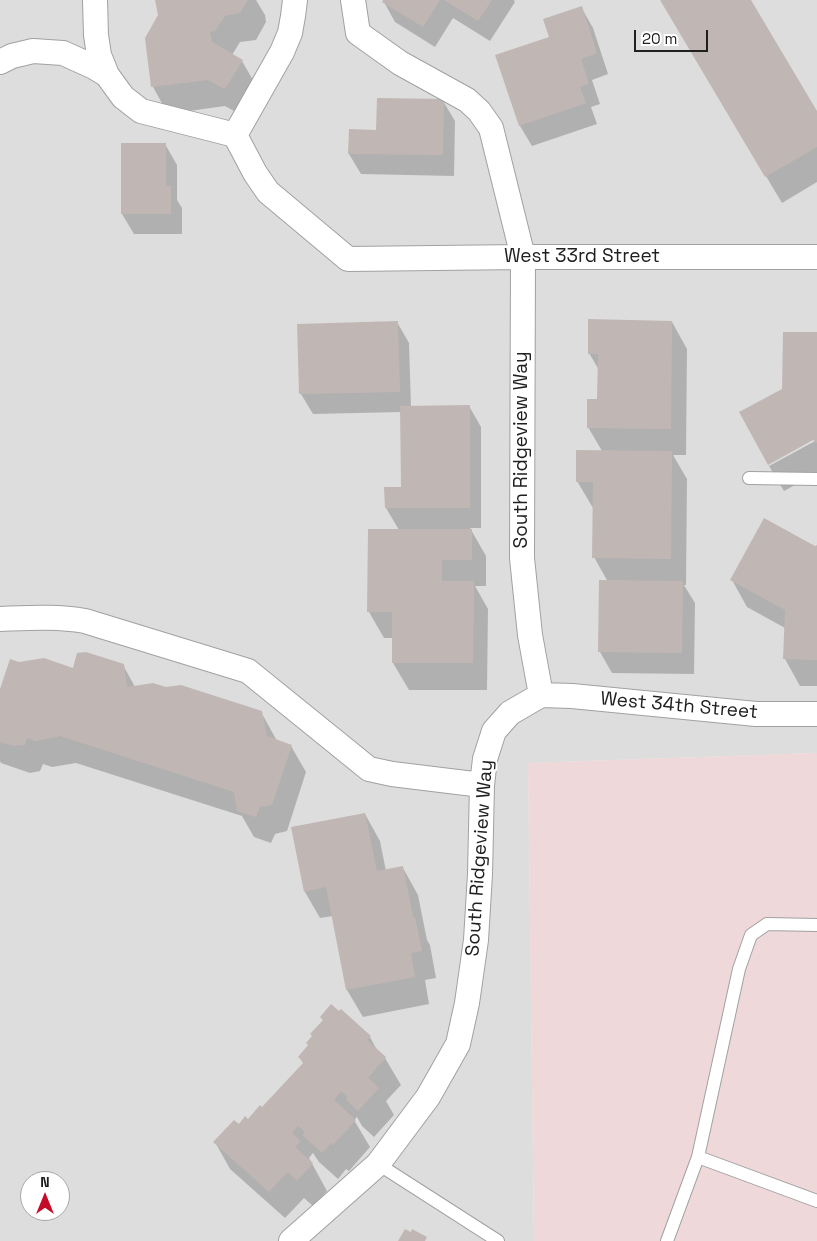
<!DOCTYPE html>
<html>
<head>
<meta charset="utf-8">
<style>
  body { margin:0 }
  #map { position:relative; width:817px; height:1241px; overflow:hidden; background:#f0ece7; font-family:"Space Grotesk",sans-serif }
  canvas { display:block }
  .north { position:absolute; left:20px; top:1171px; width:50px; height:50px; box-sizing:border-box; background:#fff; border:1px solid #a6a6a6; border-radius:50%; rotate:0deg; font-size:14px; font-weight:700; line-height:20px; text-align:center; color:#202020 }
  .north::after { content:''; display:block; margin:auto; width:18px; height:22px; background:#c40c28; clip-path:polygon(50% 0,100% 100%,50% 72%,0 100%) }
  .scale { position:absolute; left:634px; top:30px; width:74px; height:22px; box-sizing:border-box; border:2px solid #202020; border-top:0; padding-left:6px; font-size:15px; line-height:18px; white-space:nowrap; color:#202020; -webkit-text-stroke:4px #fff; paint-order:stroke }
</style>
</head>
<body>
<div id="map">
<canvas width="817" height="1241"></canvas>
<div class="north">N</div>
<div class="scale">20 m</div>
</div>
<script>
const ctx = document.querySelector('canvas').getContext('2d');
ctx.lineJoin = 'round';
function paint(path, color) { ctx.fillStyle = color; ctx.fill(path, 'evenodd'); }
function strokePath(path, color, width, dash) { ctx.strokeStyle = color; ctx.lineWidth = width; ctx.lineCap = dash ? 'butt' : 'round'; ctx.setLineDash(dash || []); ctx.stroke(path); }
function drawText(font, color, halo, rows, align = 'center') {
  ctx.font = font + ' "Space Grotesk",sans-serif'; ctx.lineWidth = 4; ctx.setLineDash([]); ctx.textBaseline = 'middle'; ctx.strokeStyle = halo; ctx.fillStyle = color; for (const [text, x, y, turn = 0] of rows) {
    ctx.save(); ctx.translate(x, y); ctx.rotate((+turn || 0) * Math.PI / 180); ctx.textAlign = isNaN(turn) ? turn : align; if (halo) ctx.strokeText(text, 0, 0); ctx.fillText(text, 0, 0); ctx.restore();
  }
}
paint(new Path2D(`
  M 0,0 L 817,0 L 817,753 L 528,763 L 534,1241 L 0,1241 ZM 30,1181 L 60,1181 L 60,1211 L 30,1211 Z`), '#dedddd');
paint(new Path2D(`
  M 817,753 L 817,1241 L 534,1241 L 528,763 Z`), '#efd8da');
paint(new Path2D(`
  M 157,0 L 256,0 L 265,15 L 266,22 L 256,40 L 240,42 L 232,55 L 242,61 L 257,87 L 241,115 L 225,106 L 168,114 L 153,87 L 146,38 L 159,16 Z
  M 385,0 L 514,0 L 515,2 L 490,41 L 453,18 L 435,47 L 395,22 L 384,2 Z
  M 661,0 L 750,0 L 817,113 L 817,182 L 782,203 Z
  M 581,7 L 593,28 L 608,74 L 592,80 L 600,104 L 591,107 L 597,124 L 532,146 L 520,126 Z
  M 443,101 L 455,121 L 454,176 L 361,174 L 349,154 L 377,131 Z
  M 165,144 L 177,165 L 177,200 L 182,208 L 182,234 L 134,234 L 122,214 Z
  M 397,322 L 409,343 L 411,407 L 469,406 L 481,427 L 481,528 L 470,528 L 486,556 L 486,586 L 475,586 L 488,609 L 487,690 L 409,690 L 393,663 L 393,638 L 384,638 L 369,612 L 399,530 L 386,508 L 386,488 L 402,488 L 401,412 L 313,414 L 301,394 Z
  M 672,322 L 687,349 L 686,455 L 673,455 L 687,479 L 686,585 L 684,585 L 695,603 L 694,674 L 612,673 L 600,652 L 600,582 L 608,582 L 594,557 L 593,508 L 577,481 L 602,451 L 588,427 L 598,400 L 599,370 L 589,353 Z
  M 817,440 L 817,473 L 784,491 L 769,466 Z
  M 817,546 L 817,686 L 800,686 L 785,659 L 785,628 L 747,607 L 732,580 Z
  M 123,665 L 135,687 L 261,712 L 277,741 L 291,746 L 306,772 L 287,831 L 275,834 L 271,843 L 254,837 L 242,816 L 76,763 L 52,767 L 43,764 L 40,771 L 30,773 L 1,763 L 0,761 L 0,694 L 73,669 Z
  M 365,814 L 380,841 L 386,871 L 403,868 L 418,895 L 427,940 L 430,945 L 436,978 L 425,980 L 429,1004 L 363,1017 L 347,990 L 333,916 L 320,918 L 305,892 Z
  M 370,1037 L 378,1052 L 385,1058 L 401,1085 L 386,1101 L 394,1115 L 374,1137 L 362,1126 L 357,1117 L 354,1120 L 370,1147 L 349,1171 L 346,1169 L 338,1179 L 319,1162 L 313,1153 L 309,1158 L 327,1191 L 313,1206 L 304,1198 L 285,1218 L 230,1169 L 215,1142 L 239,1125 L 248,1121 L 262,1109 L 304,1064 L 299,1057 Z`), '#0003');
paint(new Path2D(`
  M 155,0 L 248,0 L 240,13 L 225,16 L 215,31 L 210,32 L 212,42 L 243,60 L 225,89 L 208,80 L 151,87 L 145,38 L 158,15 Z
  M 383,0 L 440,0 L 423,27 L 382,2 Z
  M 444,0 L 492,0 L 478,21 Z
  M 660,0 L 751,0 L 817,111 L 817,147 L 765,177 Z
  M 582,6 L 597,53 L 581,59 L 589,84 L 580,87 L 586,103 L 519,126 L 495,55 L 549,37 L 543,19 Z
  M 377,98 L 444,99 L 443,155 L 348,154 L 349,129 L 376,130 Z
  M 121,143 L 166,143 L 166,186 L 171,186 L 171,214 L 121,214 Z
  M 588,319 L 672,321 L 671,429 L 587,428 L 587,399 L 597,399 L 598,354 L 588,354 Z
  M 398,321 L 400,392 L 299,394 L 297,324 Z
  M 783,332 L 817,332 L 817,443 L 813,440 L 768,465 L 739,412 L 782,389 Z
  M 470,405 L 470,508 L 385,508 L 384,487 L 401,487 L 400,406 Z
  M 576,450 L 672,451 L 671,559 L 592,558 L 593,482 L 576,482 Z
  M 764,518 L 815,546 L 817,545 L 817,660 L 783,659 L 785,610 L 730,580 Z
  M 368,529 L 472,529 L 472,560 L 442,560 L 442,581 L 474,581 L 473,663 L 392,663 L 392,612 L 367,612 Z
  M 599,580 L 683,581 L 682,653 L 598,652 Z
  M 86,652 L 124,664 L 127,687 L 153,683 L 166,687 L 181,685 L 262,711 L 267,736 L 292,745 L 272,805 L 260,807 L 256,817 L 237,811 L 234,792 L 60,736 L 36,741 L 27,738 L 25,745 L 14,746 L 0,742 L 0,689 L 10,659 L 19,662 L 44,658 L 73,668 L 77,653 Z
  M 365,813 L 377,871 L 403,866 L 413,917 L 415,917 L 422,951 L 411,953 L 415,977 L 346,990 L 326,887 L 304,892 L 291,827 Z
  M 331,1004 L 339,1011 L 341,1009 L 371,1036 L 367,1040 L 386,1057 L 368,1078 L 379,1088 L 358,1111 L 346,1099 L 348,1097 L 341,1091 L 334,1100 L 356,1120 L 333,1145 L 331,1143 L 322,1153 L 302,1135 L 305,1132 L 298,1126 L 292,1133 L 301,1141 L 295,1147 L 313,1163 L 297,1181 L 288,1172 L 269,1192 L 213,1142 L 234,1120 L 239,1124 L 245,1116 L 248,1119 L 260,1105 L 262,1107 L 304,1062 L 298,1057 L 308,1045 L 306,1043 L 312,1036 L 310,1034 L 323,1020 L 320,1017 Z
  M 405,1229 L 411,1232 L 412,1229 L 427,1237 L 425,1241 L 398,1241 Z`), '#c0b7b4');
const service = new Path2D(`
  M 749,478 L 817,479
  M 698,1157 L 739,969 L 751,935 L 767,924 L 817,925
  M 378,1164 L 498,1241
  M 667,1241 L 698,1157 L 817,1201`);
const minor = new Path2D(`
  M 95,0 L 96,35 L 99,55 L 107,75
  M 353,0 L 358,33 L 400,63 L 467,100 L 479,111 L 491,128 L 523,257 L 522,558 L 530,635 L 541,695
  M 0,62 L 12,56 L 33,51 L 63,53 L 94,67 L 107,75 L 123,97 L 141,111 L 235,135 L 255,173 L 268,192 L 348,259 L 523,257 L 817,257
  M 235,135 L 282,52 L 290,33 L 293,16 L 295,0
  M 0,619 C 28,618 57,616 85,621 L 248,671 L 369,769 L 392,774 L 482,785
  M 541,695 L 572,696 L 756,714 L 817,714
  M 291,1241 L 378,1164 L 428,1097 L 458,1044 L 467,1003 L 476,940 L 480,874 L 482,785 L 485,759 L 494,731 L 510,713 L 541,695`);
strokePath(service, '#a1a1a1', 14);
strokePath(minor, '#a1a1a1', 26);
strokePath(service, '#fff', 12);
strokePath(minor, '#fff', 24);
drawText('19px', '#202020', '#fff', [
  ["West 33rd Street",582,257],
  ["South Ridgeview Way",522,450,-90],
  ["West 34th Street",679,706,5],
  ["South Ridgeview Way",480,858,-86]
]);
</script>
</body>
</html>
